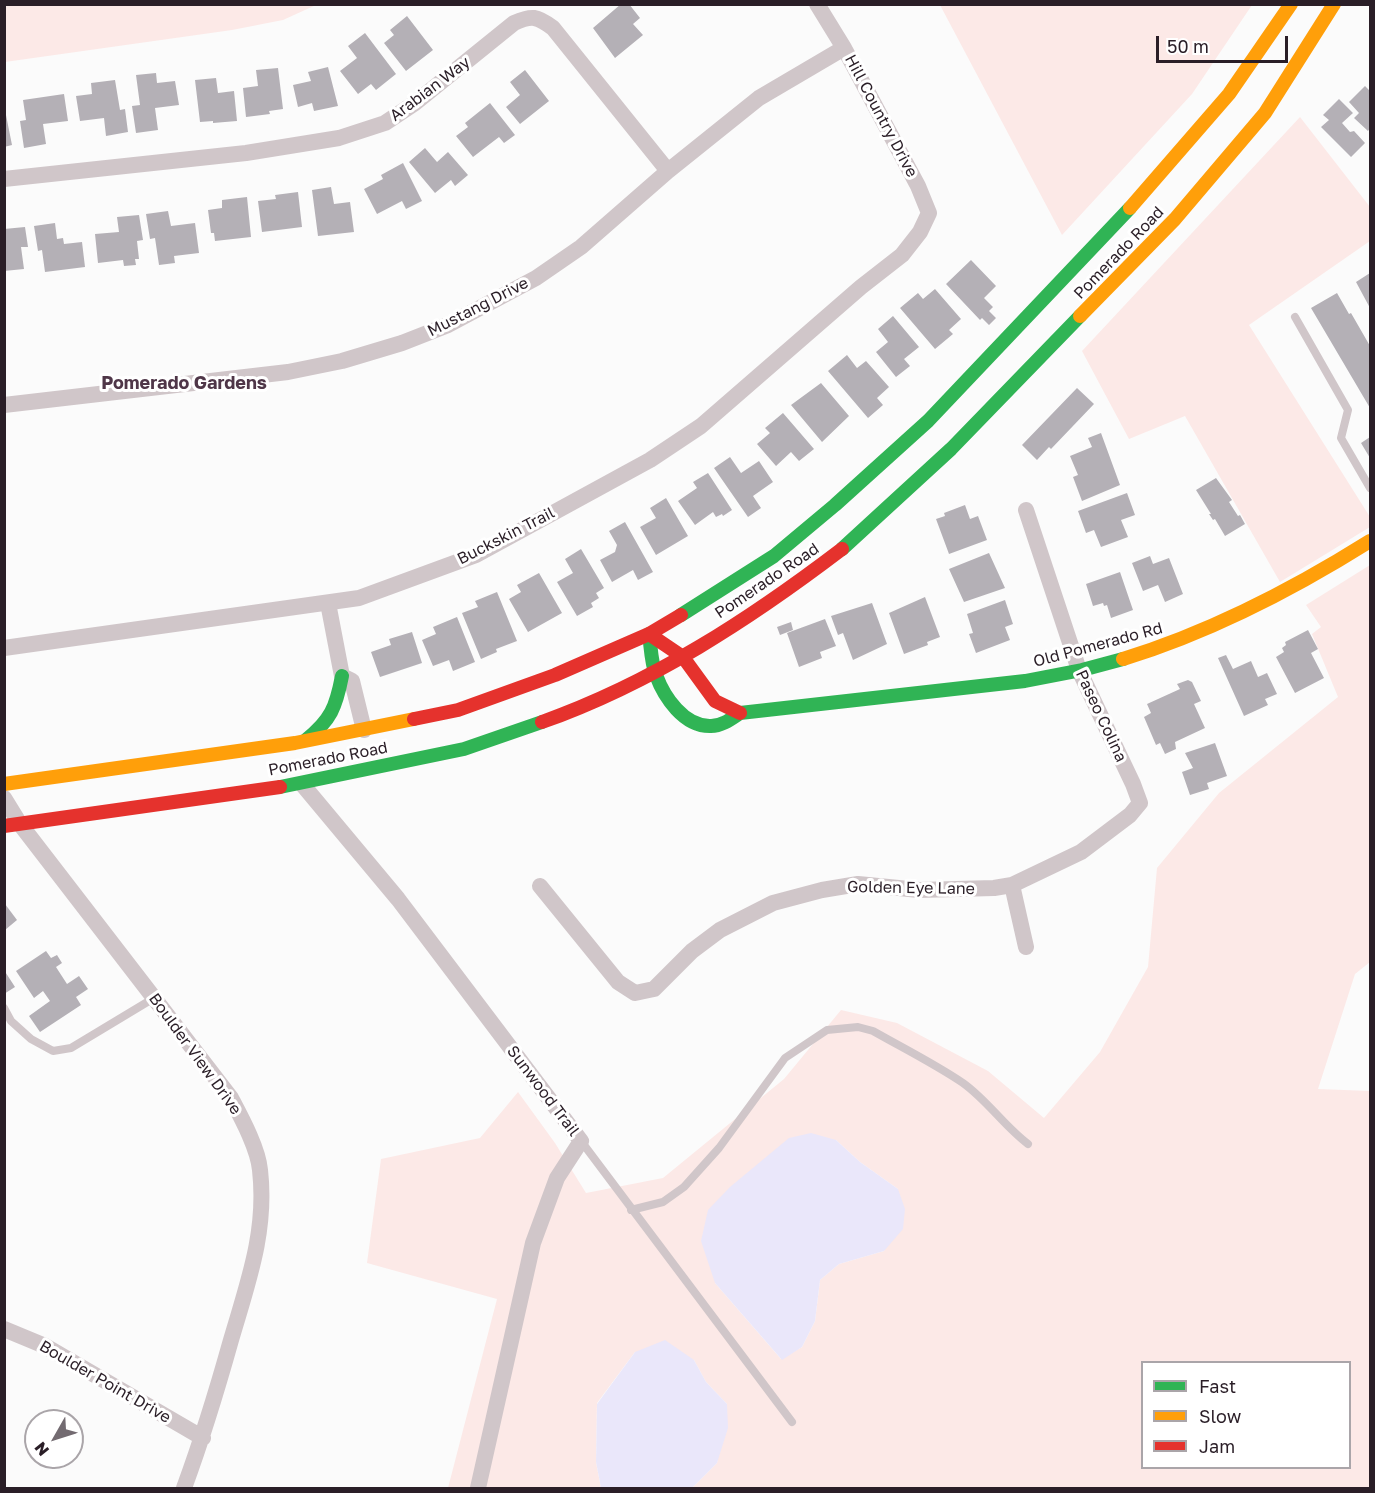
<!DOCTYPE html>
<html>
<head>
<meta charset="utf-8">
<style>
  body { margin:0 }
  #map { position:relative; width:1375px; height:1493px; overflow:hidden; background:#fbfbfb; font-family:"Golos Text",sans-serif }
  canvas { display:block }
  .frame { position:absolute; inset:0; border:6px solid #2a1e27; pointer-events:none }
  .legend { position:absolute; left:1141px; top:1361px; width:210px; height:108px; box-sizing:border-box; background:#fff; border:2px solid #aaa5a9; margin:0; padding:8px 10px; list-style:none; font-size:18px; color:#2a1e27 }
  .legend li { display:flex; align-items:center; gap:12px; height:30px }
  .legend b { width:30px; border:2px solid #aaa5a9 }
  .north { position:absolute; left:24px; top:1409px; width:60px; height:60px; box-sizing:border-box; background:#fff; border:2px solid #aaa5a9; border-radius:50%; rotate:231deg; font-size:16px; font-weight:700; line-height:24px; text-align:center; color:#2a1e27 }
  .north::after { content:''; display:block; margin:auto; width:21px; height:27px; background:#736b71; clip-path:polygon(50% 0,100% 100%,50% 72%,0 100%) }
  .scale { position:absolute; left:1156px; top:36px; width:132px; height:27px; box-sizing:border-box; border:3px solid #2a1e27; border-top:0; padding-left:8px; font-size:18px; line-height:21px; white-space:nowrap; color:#2a1e27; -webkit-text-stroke:4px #fff; paint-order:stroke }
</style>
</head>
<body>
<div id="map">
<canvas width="1375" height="1493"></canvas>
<div class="frame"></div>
<ul class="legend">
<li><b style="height:8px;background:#30b455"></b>Fast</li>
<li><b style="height:8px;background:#ff9f0a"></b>Slow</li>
<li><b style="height:8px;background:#e5322d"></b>Jam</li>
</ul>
<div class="north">N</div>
<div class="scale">50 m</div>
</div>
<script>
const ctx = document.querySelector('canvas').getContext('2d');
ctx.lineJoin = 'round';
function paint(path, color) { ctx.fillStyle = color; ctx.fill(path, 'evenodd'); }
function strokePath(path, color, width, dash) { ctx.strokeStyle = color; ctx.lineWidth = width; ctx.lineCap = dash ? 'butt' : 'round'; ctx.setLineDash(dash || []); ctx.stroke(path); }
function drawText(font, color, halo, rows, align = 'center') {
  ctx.font = font + ' "Golos Text",sans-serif'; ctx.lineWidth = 6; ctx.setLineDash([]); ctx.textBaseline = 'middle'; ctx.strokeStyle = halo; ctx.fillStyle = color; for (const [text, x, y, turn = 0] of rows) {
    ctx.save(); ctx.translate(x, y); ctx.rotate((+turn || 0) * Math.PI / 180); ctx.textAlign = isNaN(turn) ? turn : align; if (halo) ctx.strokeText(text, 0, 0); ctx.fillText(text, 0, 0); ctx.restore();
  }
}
paint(new Path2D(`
  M 4,5 L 5,4 L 316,5 L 283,20 L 232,30 L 5,62 Z
  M 940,5 L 1252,5 L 1192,94 L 1062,235 Z
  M 1300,117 L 1370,207 L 1370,241 L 1249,325 L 1370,517 L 1370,527 L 1280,582 L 1185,416 L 1129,439 L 1082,351 Z
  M 1370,565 L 1370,962 L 1355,974 L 1318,1089 L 1370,1091 L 1370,1488 L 692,1488 L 717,1463 L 727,1404 L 706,1382 L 694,1360 L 635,1352 L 597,1403 L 596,1462 L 601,1488 L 448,1488 L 497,1299 L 367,1263 L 381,1159 L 480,1138 L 518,1092 L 555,1143 L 586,1193 L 663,1178 L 784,1079 L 841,1010 L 897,1023 L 988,1071 L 1044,1118 L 1100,1052 L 1148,967 L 1157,868 L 1219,793 L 1338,697 L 1312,634 L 1321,627 L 1306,605 ZM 836,1140 L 860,1162 L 898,1189 L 884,1251 L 839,1264 L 820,1280 L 815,1321 L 802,1347 L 781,1359 L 715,1283 ZM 1142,1362 L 1350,1362 L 1350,1468 L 1142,1468 Z`), '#fce9e7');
paint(new Path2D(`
  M 811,1133 L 836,1140 L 860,1162 L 898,1189 L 905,1209 L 903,1229 L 884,1251 L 839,1264 L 820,1280 L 815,1321 L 802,1347 L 782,1360 L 715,1283 L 701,1241 L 708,1210 L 730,1187 L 789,1138 Z
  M 665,1340 L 694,1360 L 706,1382 L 727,1404 L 728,1428 L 717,1463 L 692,1488 L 601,1488 L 596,1462 L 597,1404 L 635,1352 Z`), '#eae7fa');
paint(new Path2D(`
  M 621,4 L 629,4 L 640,18 L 633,24 L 643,35 L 615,58 L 593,28 Z
  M 407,16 L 433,50 L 406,71 L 384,43 L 394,35 L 390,30 Z
  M 365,33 L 396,74 L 376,90 L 371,84 L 358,94 L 340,71 L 357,58 L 348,46 Z
  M 328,67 L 338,106 L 314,111 L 312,103 L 298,107 L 293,85 L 311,81 L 308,72 Z
  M 278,68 L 283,109 L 269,111 L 270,114 L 246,117 L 243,88 L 258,86 L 256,70 Z
  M 525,70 L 549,101 L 520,124 L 506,107 L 520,95 L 510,82 Z
  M 156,73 L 157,83 L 175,81 L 179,105 L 155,108 L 158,130 L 136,133 L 132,106 L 140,105 L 136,75 Z
  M 216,78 L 218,93 L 234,91 L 237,121 L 213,123 L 213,121 L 200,122 L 195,80 Z
  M 115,80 L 120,110 L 125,109 L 128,132 L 106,136 L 104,118 L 80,121 L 76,96 L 92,94 L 91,83 Z
  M 1365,86 L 1370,91 L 1370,128 L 1368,131 L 1354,118 L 1359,113 L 1349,102 Z
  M 64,94 L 68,121 L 43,124 L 46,144 L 24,148 L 20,121 L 26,120 L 23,100 Z
  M 1339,99 L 1353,113 L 1342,123 L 1350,132 L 1354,131 L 1365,143 L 1351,157 L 1321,127 L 1329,120 L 1323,115 Z
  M 490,103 L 515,135 L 504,143 L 499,137 L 473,157 L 456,136 L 468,127 L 465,123 Z
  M 4,105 L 12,145 L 4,147 Z
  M 425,148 L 437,162 L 448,152 L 468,175 L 455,186 L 451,180 L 435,193 L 409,162 Z
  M 403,163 L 422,201 L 406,209 L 402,201 L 377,214 L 364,189 L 383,179 L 381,175 Z
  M 331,187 L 334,204 L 350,202 L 354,232 L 318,236 L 312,190 Z
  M 298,192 L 302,227 L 262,232 L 258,201 L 276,199 L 275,195 Z
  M 247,197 L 251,237 L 215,241 L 214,233 L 211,233 L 208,210 L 222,208 L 222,200 Z
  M 168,211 L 171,226 L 195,223 L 199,253 L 174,256 L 175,263 L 159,265 L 155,238 L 150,239 L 146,214 Z
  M 139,215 L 143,240 L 137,241 L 139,259 L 135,259 L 136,265 L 124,266 L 123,260 L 98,263 L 95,234 L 119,232 L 117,217 Z
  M 55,223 L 57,239 L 63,238 L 64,244 L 82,242 L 85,267 L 45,272 L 42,250 L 38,251 L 34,226 Z
  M 25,227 L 28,247 L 21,247 L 24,269 L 4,271 L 4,245 L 6,245 L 4,229 Z
  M 971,260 L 996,286 L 984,298 L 993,307 L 989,311 L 996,318 L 989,325 L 982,318 L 980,320 L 946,284 Z
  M 1370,273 L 1370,308 L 1356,282 Z
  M 935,289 L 961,319 L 949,330 L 953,334 L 935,349 L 900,308 L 918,293 L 923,299 Z
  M 1337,293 L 1349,314 L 1351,313 L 1370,346 L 1370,408 L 1311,308 Z
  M 893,316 L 919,347 L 904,359 L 910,366 L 896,377 L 876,352 L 888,342 L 878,329 Z
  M 847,355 L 857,368 L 866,361 L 889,387 L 877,398 L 883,405 L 868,418 L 828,371 Z
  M 821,383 L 849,416 L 822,442 L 791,405 Z
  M 1077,388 L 1094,404 L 1051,449 L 1049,447 L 1037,460 L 1022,445 Z
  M 783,413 L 814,449 L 799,461 L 791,452 L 776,466 L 757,444 L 770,433 L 765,428 Z
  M 1101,433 L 1120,485 L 1082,501 L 1073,477 L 1078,475 L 1070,456 L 1092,447 L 1088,438 Z
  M 1370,437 L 1370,458 L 1361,443 Z
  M 730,457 L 741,473 L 759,461 L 773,482 L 753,496 L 761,508 L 748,517 L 714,468 Z
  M 708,473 L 732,510 L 723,516 L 722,514 L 716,517 L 713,512 L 695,525 L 678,501 L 697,488 L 693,482 Z
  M 1216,478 L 1232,500 L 1229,502 L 1238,516 L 1240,515 L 1245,524 L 1225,536 L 1215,519 L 1213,520 L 1209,514 L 1211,514 L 1196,490 Z
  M 1127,493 L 1135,515 L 1121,520 L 1128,537 L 1101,547 L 1094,530 L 1086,533 L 1078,511 Z
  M 666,498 L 688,536 L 656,555 L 640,527 L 656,518 L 650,508 Z
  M 965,505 L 970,519 L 978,516 L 987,540 L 949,554 L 936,519 L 945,516 L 944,513 Z
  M 625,522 L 653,572 L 638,580 L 633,570 L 612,582 L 600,560 L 615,552 L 617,545 L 609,531 Z
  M 581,549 L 604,588 L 596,593 L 599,598 L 591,603 L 593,607 L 577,616 L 557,582 L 573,573 L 565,559 Z
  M 989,553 L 1005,588 L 964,602 L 949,569 Z
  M 1150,556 L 1153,564 L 1169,558 L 1183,594 L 1165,602 L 1158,585 L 1143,591 L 1132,563 Z
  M 1120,572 L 1133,610 L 1111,618 L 1107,605 L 1104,606 L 1103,603 L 1093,606 L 1086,584 Z
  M 539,573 L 562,613 L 528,632 L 509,599 L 521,592 L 517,585 Z
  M 497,592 L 517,641 L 496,649 L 497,652 L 481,659 L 462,613 L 478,607 L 475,601 Z
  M 925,597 L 940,637 L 927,642 L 928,645 L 904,654 L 889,613 Z
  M 1005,600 L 1013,624 L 1005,627 L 1010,640 L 976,653 L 969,634 L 973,633 L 967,614 Z
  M 872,603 L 887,644 L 853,660 L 843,633 L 838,635 L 831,616 Z
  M 457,617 L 475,662 L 453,671 L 449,660 L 433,666 L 422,640 L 436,634 L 433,627 Z
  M 825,619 L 836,646 L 820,652 L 822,658 L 799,667 L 787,633 Z
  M 791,622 L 793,630 L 780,635 L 777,627 Z
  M 1308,630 L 1318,649 L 1311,653 L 1324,678 L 1295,693 L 1276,657 L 1284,652 L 1282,648 L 1286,645 L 1285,642 Z
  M 412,632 L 422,663 L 380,677 L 371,652 L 391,645 L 389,639 Z
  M 1226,655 L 1233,669 L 1251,661 L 1258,677 L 1267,673 L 1277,694 L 1265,699 L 1268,705 L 1244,716 L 1218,658 Z
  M 1188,680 L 1192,682 L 1201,701 L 1194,704 L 1205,728 L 1175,742 L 1176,749 L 1165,754 L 1160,743 L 1156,745 L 1144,717 L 1151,713 L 1147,704 L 1180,689 L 1177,684 Z
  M 1215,743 L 1227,776 L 1207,783 L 1209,789 L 1190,795 L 1182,772 L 1193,768 L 1185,753 Z
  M 5,904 L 17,920 L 5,930 Z
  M 46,951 L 51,958 L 57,955 L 62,963 L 56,967 L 67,984 L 79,976 L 88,989 L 76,997 L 81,1005 L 40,1032 L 29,1016 L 50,1001 L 43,991 L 34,998 L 16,971 Z
  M 4,970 L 15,987 L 4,994 Z`), '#b4b0b6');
strokePath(new Path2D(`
  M 1295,317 L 1348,410 L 1341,438 L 1370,488
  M 4,1008 L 11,1021 L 31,1039 L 53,1051 L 71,1048 L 154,998
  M 581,1141 L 792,1422
  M 631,1210 L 663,1202 L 684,1187 L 719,1148 L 785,1058 L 827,1030 L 858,1027 L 873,1031 C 903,1048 935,1064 963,1083 C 988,1101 1004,1126 1028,1144`), '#d0c6c9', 8);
strokePath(new Path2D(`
  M 4,179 L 246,153 L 339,138 L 385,123 L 415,103 L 514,23 C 532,15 537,16 553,28 L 668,171
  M 4,405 L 288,372 L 342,361 L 402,343 L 448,325 L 536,278 L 581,247 L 668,171 L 759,98 L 844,48
  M 328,603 L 342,676 L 352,681 L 364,730
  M 4,648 L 359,598 L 476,555 L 650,460 L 701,426 L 861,287 L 902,255 L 920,232 L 929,213 L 918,186 L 844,48 L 817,4
  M 302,784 L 398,899 L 581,1141 L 557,1178 L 533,1243 L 478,1488
  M 4,798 L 20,824 L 231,1098 C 241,1117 258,1148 260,1170 C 267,1231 248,1282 231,1340 C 217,1390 202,1439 184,1488
  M 1012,885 L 1026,947
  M 540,886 L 618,982 L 635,993 L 654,989 L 692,951 L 720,930 L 773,903 L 822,890 L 858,884 L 919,890 L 994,888 L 1012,885 L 1081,852 L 1130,815 L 1140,803 L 1133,784 L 1079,670 L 1026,510
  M 4,1329 L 45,1346 L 203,1438`), '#d0c6c9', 16);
strokePath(new Path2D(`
  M 842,549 L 951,449 L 1080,316
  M 681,615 L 774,556 L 835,505 L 928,421 L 1130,208
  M 649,634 C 651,648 651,662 656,675 C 664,697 684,727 711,726 C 722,726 731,719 740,713 L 1025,681 L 1082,670 L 1123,659
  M 306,740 C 331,720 336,707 342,676
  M 280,787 L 464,749 L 542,722`), '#30b455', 14);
strokePath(new Path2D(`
  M 1130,208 L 1229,94 L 1291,4
  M 1080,316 L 1175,219 L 1265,113 L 1334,4
  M 1123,659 C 1211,632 1292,590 1370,541
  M 4,784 L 295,743 L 414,719`), '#ff9f0a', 14);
strokePath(new Path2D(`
  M 649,634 L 683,657 L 715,701 L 740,713
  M 414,719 L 458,710 L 555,675 L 649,634 L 681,615
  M 542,722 C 652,683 750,619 842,549
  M 4,826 L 280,787`), '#e5322d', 14);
drawText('16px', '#2a1e27', '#fff', [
  ["Arabian Way",430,89,-37],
  ["Hill Country Drive",881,116,62],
  ["Pomerado Road",1119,253,-46],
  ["Mustang Drive",478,307,-27],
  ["Buckskin Trail",506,536,-27],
  ["Pomerado Road",767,581,-34],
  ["Old Pomerado Rd",1098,645,-15],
  ["Paseo Colina",1101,716,65],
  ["Pomerado Road",328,759,-11],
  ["Golden Eye Lane",911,888,1],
  ["Boulder View Drive",195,1054,54],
  ["Sunwood Trail",543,1091,53],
  ["Boulder Point Drive",105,1382,30]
]);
drawText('bold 18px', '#4f3648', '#fff', [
  ["Pomerado Gardens",184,383]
]);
</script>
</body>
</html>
